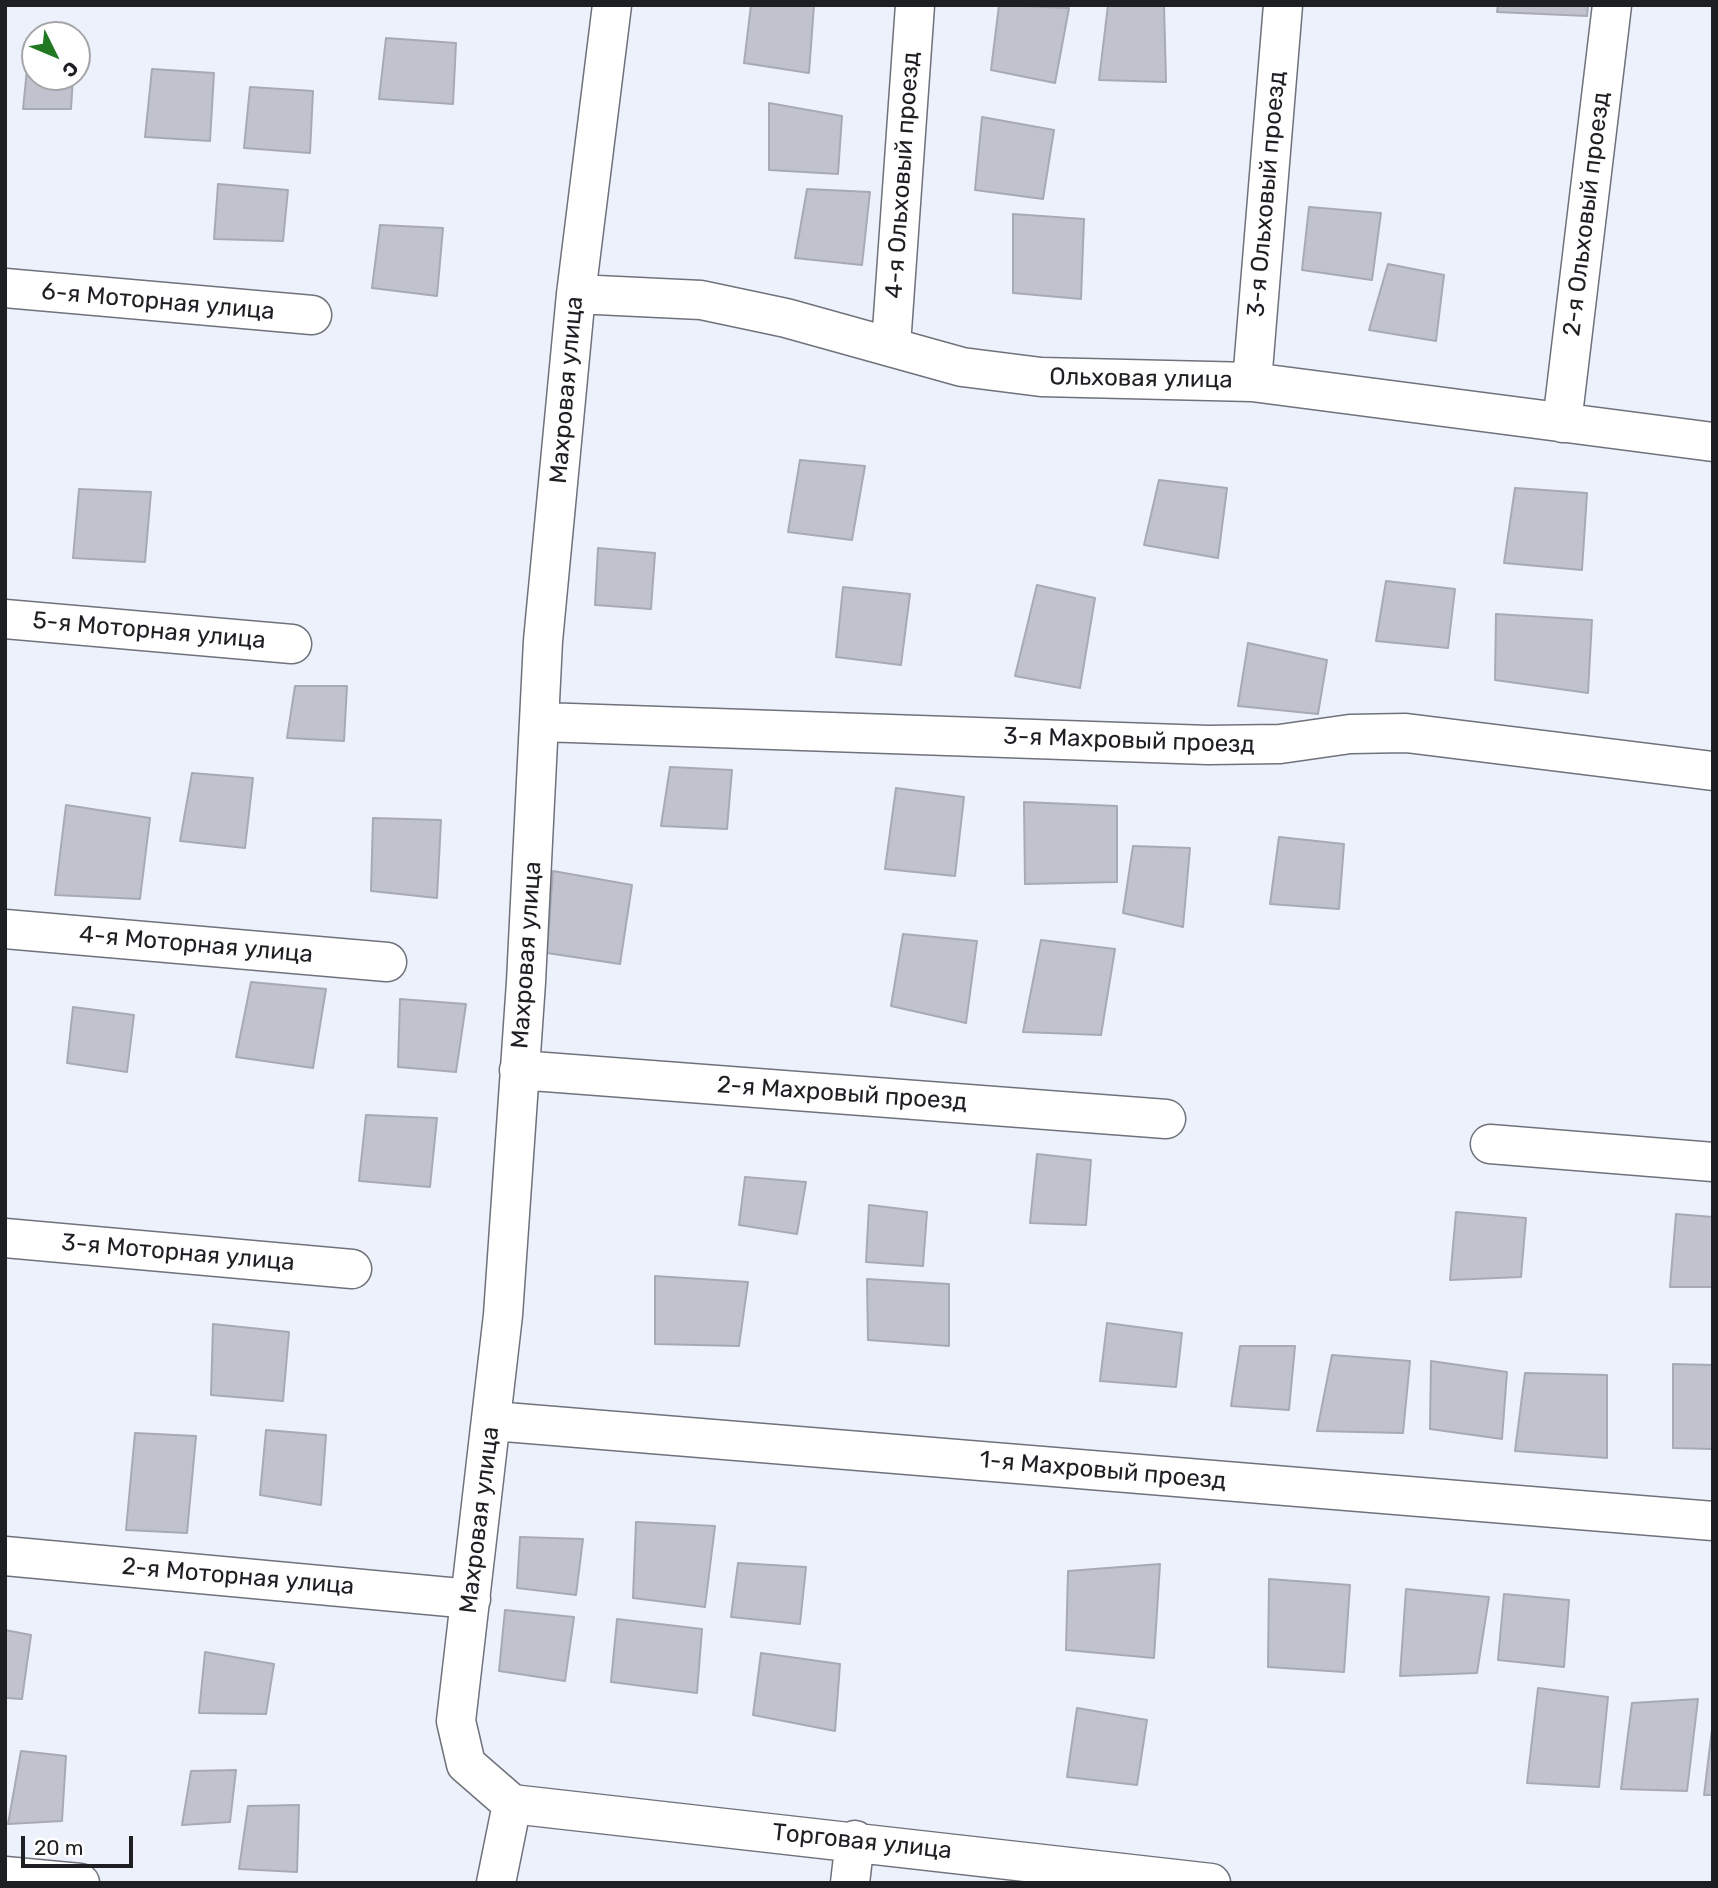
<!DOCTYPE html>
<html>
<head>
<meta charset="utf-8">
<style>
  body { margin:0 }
  #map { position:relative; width:1718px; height:1888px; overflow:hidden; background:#edf1fb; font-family:Rubik,sans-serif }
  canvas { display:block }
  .frame { position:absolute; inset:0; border:7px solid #1e1f23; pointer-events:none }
  .north { position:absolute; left:21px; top:21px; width:70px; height:70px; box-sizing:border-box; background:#fefefe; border:2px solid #a4a5a6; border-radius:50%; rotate:133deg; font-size:19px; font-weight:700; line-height:28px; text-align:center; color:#1e1f23 }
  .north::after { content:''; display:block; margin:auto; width:24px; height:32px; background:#272; clip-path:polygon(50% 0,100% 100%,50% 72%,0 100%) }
  .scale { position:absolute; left:21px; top:1836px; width:112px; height:32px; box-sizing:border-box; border:4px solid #1e1f23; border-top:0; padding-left:9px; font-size:21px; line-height:24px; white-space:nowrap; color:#1e1f23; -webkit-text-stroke:5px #fefefe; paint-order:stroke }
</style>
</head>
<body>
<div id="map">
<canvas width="1718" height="1888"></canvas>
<div class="frame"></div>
<div class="north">С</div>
<div class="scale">20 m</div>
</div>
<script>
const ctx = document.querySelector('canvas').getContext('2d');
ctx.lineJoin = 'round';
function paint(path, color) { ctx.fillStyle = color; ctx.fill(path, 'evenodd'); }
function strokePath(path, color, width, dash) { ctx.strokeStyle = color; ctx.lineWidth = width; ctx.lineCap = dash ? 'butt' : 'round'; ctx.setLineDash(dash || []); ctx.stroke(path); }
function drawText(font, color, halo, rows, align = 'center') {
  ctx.font = font + ' Rubik,sans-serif'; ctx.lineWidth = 6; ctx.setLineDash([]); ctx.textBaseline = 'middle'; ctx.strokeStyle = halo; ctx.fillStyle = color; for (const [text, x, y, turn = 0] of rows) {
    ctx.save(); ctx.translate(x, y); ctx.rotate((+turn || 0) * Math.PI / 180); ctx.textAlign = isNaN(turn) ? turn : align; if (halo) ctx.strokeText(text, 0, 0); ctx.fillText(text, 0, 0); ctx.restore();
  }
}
const building = new Path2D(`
  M 751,5 L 814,5 L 809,73 L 744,63 Z
  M 999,5 L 1069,8 L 1055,83 L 991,70 Z
  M 1108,5 L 1164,5 L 1166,82 L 1099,80 Z
  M 1498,5 L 1588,5 L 1587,16 L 1497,12 Z
  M 386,38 L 456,43 L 453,104 L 379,99 Z
  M 29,49 L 35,49 L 35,77 L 73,77 L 71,109 L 23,109 Z
  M 152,69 L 214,73 L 210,141 L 145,137 Z
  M 250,87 L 313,91 L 310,153 L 244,148 Z
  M 769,103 L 842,116 L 838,174 L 769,170 Z
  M 982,117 L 1054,130 L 1043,199 L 975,190 Z
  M 218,184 L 288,190 L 283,241 L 214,239 Z
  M 807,189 L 870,192 L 862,265 L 795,258 Z
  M 1309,207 L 1381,213 L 1372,280 L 1302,270 Z
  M 1013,214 L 1084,219 L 1081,299 L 1013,293 Z
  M 380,225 L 443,228 L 437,296 L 372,288 Z
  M 1388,264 L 1444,275 L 1436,341 L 1369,330 Z
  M 800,460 L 865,466 L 852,540 L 788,532 Z
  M 1159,480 L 1227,488 L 1218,558 L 1144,545 Z
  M 1515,488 L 1587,493 L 1582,570 L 1504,563 Z
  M 79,489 L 151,492 L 145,562 L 73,558 Z
  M 598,548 L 655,553 L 651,609 L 595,605 Z
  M 1386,581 L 1455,589 L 1448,648 L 1376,641 Z
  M 1037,585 L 1095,598 L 1080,688 L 1015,676 Z
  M 843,587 L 910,594 L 901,665 L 836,657 Z
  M 1496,614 L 1592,620 L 1588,693 L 1495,680 Z
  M 1248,643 L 1327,660 L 1318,714 L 1238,706 Z
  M 295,686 L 347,686 L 344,741 L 287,738 Z
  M 670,767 L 732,770 L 727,829 L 661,826 Z
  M 192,773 L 253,778 L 245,848 L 180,841 Z
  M 896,788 L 964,797 L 955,876 L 885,869 Z
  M 1024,802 L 1117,806 L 1117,882 L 1025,884 Z
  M 66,805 L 150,818 L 140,899 L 55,895 Z
  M 373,818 L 441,820 L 437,898 L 371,891 Z
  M 1279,837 L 1344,844 L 1339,909 L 1270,904 Z
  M 1133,846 L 1190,848 L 1183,927 L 1123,913 Z
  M 553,871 L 632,885 L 620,964 L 547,953 Z
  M 903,934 L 977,941 L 966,1023 L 891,1006 Z
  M 1041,940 L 1115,949 L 1101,1035 L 1023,1032 Z
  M 251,982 L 326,989 L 313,1068 L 236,1057 Z
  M 400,999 L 466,1004 L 456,1072 L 398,1067 Z
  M 73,1007 L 134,1015 L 127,1072 L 67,1063 Z
  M 366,1115 L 437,1118 L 430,1187 L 359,1181 Z
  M 1037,1154 L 1091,1160 L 1086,1225 L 1030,1223 Z
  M 745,1177 L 806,1182 L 797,1234 L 739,1225 Z
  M 869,1205 L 927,1212 L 923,1266 L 866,1262 Z
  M 1456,1212 L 1526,1218 L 1521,1277 L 1450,1280 Z
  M 1676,1214 L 1713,1217 L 1713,1287 L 1670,1287 Z
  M 655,1276 L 748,1282 L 739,1346 L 655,1344 Z
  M 867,1279 L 949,1284 L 949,1346 L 868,1340 Z
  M 1107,1323 L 1182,1333 L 1176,1387 L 1100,1381 Z
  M 213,1324 L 289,1332 L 283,1401 L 211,1395 Z
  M 1240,1346 L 1295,1346 L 1289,1410 L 1231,1406 Z
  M 1332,1355 L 1410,1361 L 1403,1433 L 1317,1431 Z
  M 1431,1361 L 1507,1372 L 1502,1439 L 1430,1429 Z
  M 1673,1364 L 1713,1365 L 1713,1449 L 1673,1448 Z
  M 1525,1373 L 1607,1375 L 1607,1458 L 1515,1451 Z
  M 266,1430 L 326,1435 L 321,1505 L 260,1495 Z
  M 135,1433 L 196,1436 L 187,1533 L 126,1530 Z
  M 636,1522 L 715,1526 L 705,1607 L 633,1598 Z
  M 520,1537 L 583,1539 L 576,1595 L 517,1588 Z
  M 738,1563 L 806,1567 L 800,1624 L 731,1617 Z
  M 1160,1564 L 1154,1658 L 1066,1650 L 1068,1571 Z
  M 1269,1579 L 1350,1585 L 1344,1672 L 1268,1667 Z
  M 1406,1589 L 1489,1597 L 1477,1673 L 1400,1676 Z
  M 1504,1594 L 1569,1600 L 1564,1667 L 1498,1660 Z
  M 505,1610 L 574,1617 L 565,1681 L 499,1671 Z
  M 617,1619 L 702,1629 L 697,1693 L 611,1682 Z
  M 5,1630 L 31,1635 L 22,1699 L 5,1698 Z
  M 205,1652 L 274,1664 L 266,1714 L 199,1713 Z
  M 761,1653 L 840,1664 L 835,1731 L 753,1715 Z
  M 1538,1688 L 1608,1697 L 1599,1787 L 1527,1783 Z
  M 1698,1699 L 1687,1791 L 1621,1789 L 1632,1703 Z
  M 1077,1708 L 1147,1720 L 1137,1785 L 1067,1777 Z
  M 1713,1721 L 1713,1795 L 1704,1795 Z
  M 21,1751 L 66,1756 L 62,1821 L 8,1824 Z
  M 236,1770 L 230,1822 L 182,1825 L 191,1771 Z
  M 299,1805 L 297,1872 L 239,1869 L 248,1806 Z`);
paint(building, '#c0c3cd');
strokePath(building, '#a7aab4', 2);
const minor = new Path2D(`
  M 5,288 L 312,315
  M 576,294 L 701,300 L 786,318 L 962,367 L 1041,377 L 1252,382 L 1713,442
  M 891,345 L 915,5
  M 1252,382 L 1283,5
  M 1562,423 L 1612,5
  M 5,619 L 292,644
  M 542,722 L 1208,745 L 1280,744 L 1350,734 L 1406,733 L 1713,771
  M 5,929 L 387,962
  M 519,1070 L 1166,1119
  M 1490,1144 L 1713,1162
  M 5,1238 L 352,1269
  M 493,1421 L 1713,1521
  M 5,1556 L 471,1599
  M 512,1804 L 1211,1883
  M 5,1876 L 80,1883
  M 496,1883 L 512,1804 L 466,1764 L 456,1721 L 503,1315 L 526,982 L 543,641 L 576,294 L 612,5
  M 850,1883 L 855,1840`);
strokePath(minor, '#6f727b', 41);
strokePath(minor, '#fff', 38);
drawText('24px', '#1e1f23', '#fefefe', [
  ["4-я Ольховый проезд",903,175,-86],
  ["3-я Ольховый проезд",1267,194,-85],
  ["2-я Ольховый проезд",1587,214,-83],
  ["6-я Моторная улица",158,302,5],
  ["Ольховая улица",1141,379,1],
  ["Махровая улица",567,390,-85],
  ["5-я Моторная улица",149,631,5],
  ["3-я Махровый проезд",1129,741,2],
  ["4-я Моторная улица",196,945,5],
  ["Махровая улица",527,955,-86],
  ["2-я Махровый проезд",842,1094,4],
  ["3-я Моторная улица",178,1253,5],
  ["1-я Махровый проезд",1103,1471,5],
  ["Махровая улица",480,1520,-83],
  ["2-я Моторная улица",238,1577,5],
  ["Торговая улица",862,1842,6]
]);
</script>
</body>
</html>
